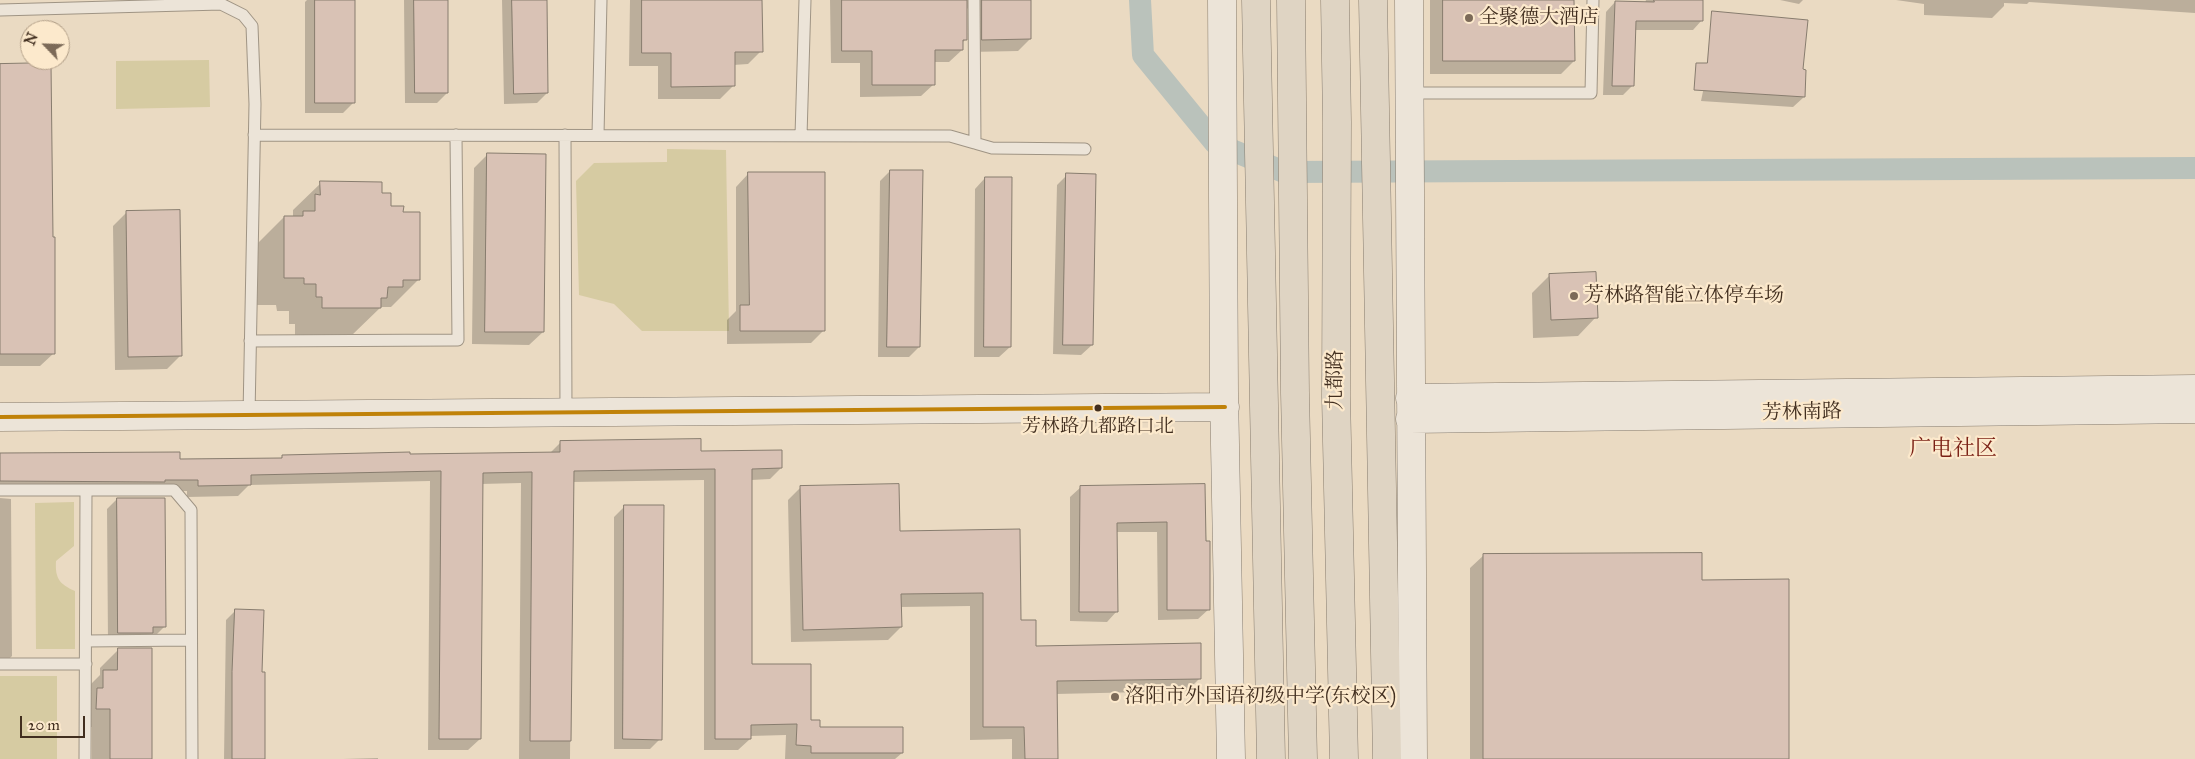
<!DOCTYPE html>
<html>
<head>
<meta charset="utf-8">
<style>
  body { margin:0 }
  #map { position:relative; width:2195px; height:759px; overflow:hidden; background:#eadac2; font-family:"IM FELL Great Primer",serif }
  canvas { display:block }
  .north { position:absolute; left:20px; top:20px; width:50px; height:50px; box-sizing:border-box; background:#fce9cc; border:1px solid #b19e87; border-radius:50%; rotate:294deg; font-size:14px; font-weight:700; line-height:20px; text-align:center; color:#412e1f }
  .north::after { content:''; display:block; margin:auto; width:18px; height:22px; background:#7c6a58; clip-path:polygon(50% 0,100% 100%,50% 72%,0 100%) }
  .scale { position:absolute; left:20px; top:716px; width:65px; height:22px; box-sizing:border-box; border:2px solid #412e1f; border-top:0; padding-left:6px; font-size:15px; line-height:18px; white-space:nowrap; color:#412e1f; -webkit-text-stroke:4px #fce9cc; paint-order:stroke }
</style>
</head>
<body>
<div id="map">
<canvas width="2195" height="759"></canvas>
<div class="north">N</div>
<div class="scale">20 m</div>
</div>
<script>
const ctx = document.querySelector('canvas').getContext('2d');
ctx.lineJoin = 'round';
function paint(path, color) { ctx.fillStyle = color; ctx.fill(path, 'evenodd'); }
function strokePath(path, color, width, dash) { ctx.strokeStyle = color; ctx.lineWidth = width; ctx.lineCap = dash ? 'butt' : 'round'; ctx.setLineDash(dash || []); ctx.stroke(path); }
function drawText(font, color, halo, rows, align = 'center') {
  ctx.font = font + ' "IM FELL Great Primer","Noto Serif SC",serif'; ctx.lineWidth = 4.5; ctx.setLineDash([]); ctx.textBaseline = 'middle'; ctx.strokeStyle = halo; ctx.fillStyle = color; for (const [text, x, y, turn = 0] of rows) {
    ctx.save(); ctx.translate(x, y); ctx.rotate((+turn || 0) * Math.PI / 180); ctx.textAlign = isNaN(turn) ? turn : align; if (halo) ctx.strokeText(text, 0, 0); ctx.fillText(text, 0, 0); ctx.restore();
  }
}
paint(new Path2D(`
  M 209,60 L 210,107 L 116,109 L 116,61 Z
  M 667,149 L 726,150 L 729,331 L 642,331 L 614,304 L 579,295 L 576,181 L 594,163 L 667,162 Z
  M 74,502 L 74,546 L 56,561 C 55,578 59,584 75,591 L 75,649 L 36,649 L 35,503 Z
  M 0,676 L 57,676 L 57,759 L 0,759 Z`), '#d6cba2');
paint(new Path2D(`
  M 307,0 L 354,0 L 354,102 L 343,113 L 305,113 L 305,2 Z
  M 404,0 L 447,0 L 447,93 L 437,103 L 405,103 Z
  M 502,0 L 546,0 L 547,93 L 537,103 L 504,104 Z
  M 630,0 L 761,0 L 761,51 L 748,64 L 733,65 L 733,86 L 720,99 L 658,99 L 658,66 L 629,66 Z
  M 830,0 L 1029,0 L 1030,39 L 1018,51 L 970,52 L 970,12 L 965,5 L 966,39 L 962,43 L 962,50 L 949,62 L 934,62 L 934,84 L 921,96 L 860,97 L 860,63 L 831,63 Z
  M 1430,0 L 1574,0 L 1574,61 L 1561,74 L 1430,74 Z
  M 1646,0 L 1702,0 L 1702,20 L 1693,30 L 1634,30 L 1632,86 L 1623,95 L 1603,95 L 1606,12 L 1615,2 L 1645,3 Z
  M 1780,0 L 1803,0 L 1799,4 Z
  M 1896,0 L 2195,0 L 2195,13 L 2029,2 L 2027,4 L 2004,3 L 2004,6 L 1992,18 L 1924,15 L 1924,4 Z
  M 1717,24 L 1801,71 L 1804,97 L 1793,107 L 1701,101 Z
  M 0,65 L 54,353 L 40,366 L 0,366 Z
  M 487,155 L 543,332 L 529,345 L 472,344 L 474,168 Z
  M 890,171 L 919,347 L 909,357 L 878,357 L 880,181 Z
  M 749,173 L 824,330 L 811,343 L 727,344 L 727,320 L 736,311 L 736,187 Z
  M 1067,175 L 1092,345 L 1081,355 L 1053,354 L 1057,185 Z
  M 985,178 L 1010,347 L 999,357 L 974,357 L 975,189 Z
  M 321,183 L 381,194 L 389,207 L 402,213 L 418,280 L 391,307 L 381,307 L 352,335 L 295,335 L 295,324 L 289,324 L 289,311 L 277,311 L 276,305 L 256,305 L 257,244 L 284,217 L 293,217 L 293,210 Z
  M 127,212 L 180,356 L 167,369 L 115,370 L 113,226 Z
  M 1550,275 L 1596,317 L 1578,336 L 1533,338 L 1532,293 Z
  M 561,442 L 700,453 L 781,468 L 770,479 L 751,480 L 750,665 L 819,729 L 902,753 L 895,759 L 785,759 L 786,735 L 750,736 L 750,739 L 738,750 L 704,750 L 704,480 L 572,482 L 570,759 L 519,759 L 521,483 L 481,484 L 480,739 L 468,750 L 428,750 L 430,481 L 249,485 L 238,496 L 187,497 L 187,491 L 0,492 L 0,454 L 178,460 L 280,459 L 283,456 L 549,454 Z
  M 1204,485 L 1209,609 L 1198,619 L 1158,620 L 1157,532 L 1116,532 L 1117,611 L 1107,622 L 1070,621 L 1070,497 L 1081,487 Z
  M 801,487 L 899,532 L 1019,531 L 1020,622 L 1035,647 L 1200,678 L 1187,691 L 1056,694 L 1057,759 L 1012,759 L 1012,739 L 970,740 L 970,606 L 900,607 L 901,627 L 888,640 L 791,642 L 788,500 Z
  M 0,498 L 11,499 L 12,656 L 0,667 Z
  M 117,499 L 165,626 L 155,636 L 108,643 L 107,509 Z
  M 625,506 L 660,739 L 650,749 L 614,749 L 614,517 Z
  M 1484,555 L 1701,581 L 1788,759 L 1470,759 L 1470,568 Z
  M 236,610 L 261,673 L 264,759 L 224,759 L 226,620 Z
  M 119,649 L 151,759 L 92,759 L 92,727 L 79,727 L 79,708 L 85,702 L 85,690 L 100,675 L 100,668 Z
  M 378,758 L 378,759 L 342,759 L 343,759 Z`), '#0003');
strokePath(new Path2D(`
  M 1140,0 L 1143,55 L 1215,143 L 1284,172 L 2195,168`), '#bac2bb', 22);
const building = new Path2D(`
  M 315,0 L 355,0 L 355,103 L 315,103 Z
  M 414,0 L 448,0 L 448,93 L 415,93 Z
  M 512,0 L 547,0 L 548,93 L 514,94 Z
  M 642,0 L 762,0 L 763,52 L 735,52 L 735,86 L 671,87 L 671,53 L 642,53 Z
  M 842,0 L 967,0 L 967,40 L 963,40 L 963,50 L 935,50 L 935,85 L 872,85 L 872,51 L 842,51 Z
  M 982,0 L 1031,0 L 1031,39 L 982,40 Z
  M 1443,0 L 1574,0 L 1575,61 L 1443,61 Z
  M 1654,0 L 1703,0 L 1703,21 L 1636,21 L 1634,86 L 1612,86 L 1615,1 L 1654,2 Z
  M 1712,11 L 1808,20 L 1803,69 L 1806,70 L 1805,97 L 1694,90 L 1696,63 L 1707,63 Z
  M 51,63 L 53,237 L 55,237 L 55,354 L 0,354 L 0,64 Z
  M 487,153 L 546,154 L 544,332 L 485,332 Z
  M 890,170 L 923,170 L 920,347 L 887,347 Z
  M 748,172 L 825,172 L 825,331 L 740,331 L 740,305 L 749,305 Z
  M 1066,173 L 1096,174 L 1093,345 L 1063,345 Z
  M 985,177 L 1012,177 L 1011,347 L 984,347 Z
  M 320,181 L 382,182 L 382,193 L 391,193 L 391,206 L 404,206 L 403,212 L 420,212 L 420,280 L 403,280 L 403,287 L 388,287 L 387,298 L 381,298 L 381,308 L 322,308 L 322,297 L 316,297 L 316,284 L 304,284 L 304,278 L 284,278 L 284,216 L 303,216 L 303,211 L 315,211 L 315,194 L 320,195 Z
  M 180,210 L 182,356 L 128,357 L 126,211 Z
  M 1596,272 L 1598,318 L 1551,320 L 1549,274 Z
  M 701,439 L 701,451 L 782,450 L 782,468 L 752,469 L 752,664 L 811,664 L 811,720 L 820,720 L 820,727 L 903,727 L 903,753 L 811,753 L 811,746 L 796,745 L 797,724 L 751,725 L 751,739 L 715,739 L 715,469 L 574,471 L 571,741 L 530,741 L 532,472 L 483,473 L 481,739 L 439,739 L 441,471 L 251,475 L 251,485 L 198,486 L 198,480 L 165,480 L 165,482 L 0,481 L 0,453 L 180,452 L 180,459 L 282,458 L 282,455 L 410,452 L 410,454 L 560,452 L 560,441 Z
  M 899,484 L 900,531 L 1020,529 L 1021,620 L 1036,620 L 1036,646 L 1201,643 L 1201,679 L 1057,681 L 1058,759 L 1025,759 L 1024,727 L 983,727 L 983,593 L 901,594 L 902,627 L 803,630 L 800,486 Z
  M 1205,484 L 1206,541 L 1210,541 L 1210,610 L 1167,610 L 1167,522 L 1117,523 L 1118,612 L 1079,612 L 1080,486 Z
  M 117,498 L 165,498 L 166,627 L 153,627 L 153,633 L 118,633 Z
  M 624,505 L 664,505 L 662,740 L 623,739 Z
  M 1702,553 L 1702,580 L 1789,579 L 1789,759 L 1483,759 L 1483,554 Z
  M 235,609 L 264,610 L 262,672 L 265,672 L 265,759 L 232,759 L 232,672 Z
  M 118,648 L 152,648 L 152,759 L 110,759 L 110,709 L 96,709 L 97,688 L 103,688 L 103,670 L 117,670 Z`);
paint(building, '#d9c2b5');
strokePath(building, '#877c6e', 1);
const lane = new Path2D(`
  M 974,0 L 975,143
  M 0,10 L 221,4 L 243,15 L 252,26 L 255,104 L 249,415
  M 1410,93 L 1591,93 L 1593,0
  M 254,135 L 950,136 L 992,148 L 1085,149
  M 565,135 L 566,413
  M 598,135 L 601,0
  M 801,136 L 805,0
  M 250,341 L 458,340 L 456,135
  M 0,490 L 174,490 L 191,510 L 192,759
  M 86,641 L 191,640
  M 0,664 L 86,664
  M 85,759 L 86,490`);
const secondary = new Path2D(`
  M 1222,0 L 1224,392 L 1231,759
  M 1409,0 L 1413,759
  M 1410,398 L 2195,389
  M 0,417 L 1225,407
  M 1410,419 L 2195,409`);
const primary = new Path2D(`
  M 1256,0 L 1271,759
  M 1291,0 L 1295,393 L 1303,759
  M 1335,0 L 1337,122 L 1336,396 L 1344,759
  M 1373,0 L 1387,759`);
strokePath(lane, '#9f9484', 13);
strokePath(secondary, '#877c6e', 29);
strokePath(primary, '#877c6e', 29);
strokePath(lane, '#ece4d8', 11);
strokePath(secondary, '#ece4d8', 28);
strokePath(primary, '#dfd4c3', 28);
strokePath(new Path2D(`
  M 0,417 L 1225,407`), '#c08209', 4);
for (const [x, y, r, color] of [
  [1469,18,5,"#7c6a58"],
  [1574,296,5,"#7c6a58"],
  [1098,408,4.5,"#412e1f"],
  [1115,697,5,"#7c6a58"]
]) { const dot = new Path2D(); dot.arc(x, y, r, 0, 2 * Math.PI); ctx.fillStyle = color; ctx.fill(dot); strokePath(dot, '#fce9cc', 2); }
drawText('19px', '#412e1f', '#fce9cc', [
  ["芳林路九都路口北",1098,427]
]);
drawText('20px', '#412e1f', '#fce9cc', [
  ["全聚德大酒店",1479,18],
  ["芳林路智能立体停车场",1584,296],
  ["洛阳市外国语初级中学(东校区)",1125,697]
], 'left');
drawText('20px', '#412e1f', '#fce9cc', [
  ["九都路",1336,380,-90],
  ["芳林南路",1802,413,-1]
]);
drawText('22px', '#7a1f14', '#fce9cc', [
  ["广电社区",1953,450]
]);
</script>
</body>
</html>
